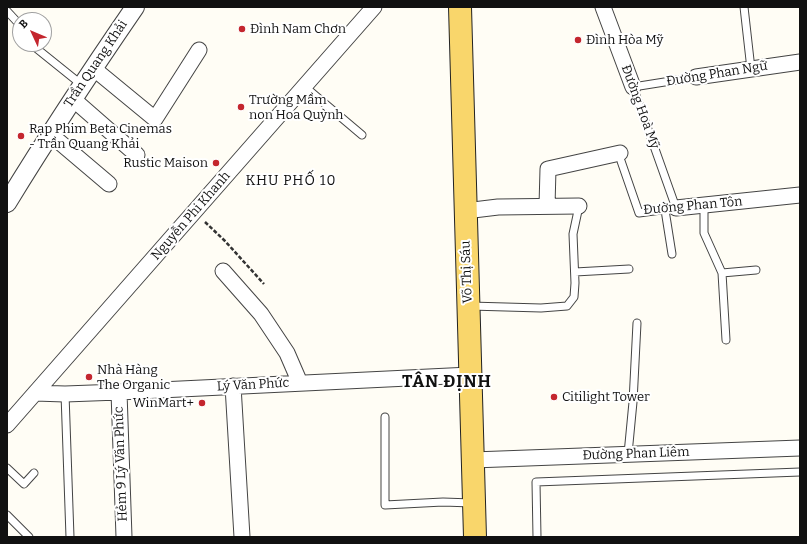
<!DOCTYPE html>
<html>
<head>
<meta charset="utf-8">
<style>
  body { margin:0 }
  #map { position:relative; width:807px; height:544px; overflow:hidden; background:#fffdf5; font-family:Bitter,serif }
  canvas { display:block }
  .frame { position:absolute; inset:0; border:8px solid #111; pointer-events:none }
  .north { position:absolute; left:12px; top:12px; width:40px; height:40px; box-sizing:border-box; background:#fff; border:1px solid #a0a0a0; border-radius:50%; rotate:314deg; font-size:11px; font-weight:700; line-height:16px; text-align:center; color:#111 }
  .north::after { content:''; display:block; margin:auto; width:14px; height:18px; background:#c4262e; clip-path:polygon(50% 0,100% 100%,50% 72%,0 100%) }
</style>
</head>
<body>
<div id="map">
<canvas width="807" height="544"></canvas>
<div class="frame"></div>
<div class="north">B</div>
</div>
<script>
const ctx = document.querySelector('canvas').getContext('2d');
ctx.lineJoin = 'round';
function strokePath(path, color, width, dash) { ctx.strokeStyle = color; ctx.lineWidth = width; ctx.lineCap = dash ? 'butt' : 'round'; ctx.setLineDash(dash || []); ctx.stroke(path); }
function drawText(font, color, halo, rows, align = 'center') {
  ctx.font = font + ' Bitter,serif'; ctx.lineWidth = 4; ctx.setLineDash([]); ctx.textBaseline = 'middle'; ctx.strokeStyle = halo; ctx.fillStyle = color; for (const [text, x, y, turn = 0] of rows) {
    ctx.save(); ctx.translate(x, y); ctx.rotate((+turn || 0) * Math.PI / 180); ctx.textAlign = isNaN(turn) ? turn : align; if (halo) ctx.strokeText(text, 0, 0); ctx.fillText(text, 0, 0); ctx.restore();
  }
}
const service = new Path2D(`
  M 744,7 L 751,69
  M 7,11 L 20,25
  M 31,44 L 82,85
  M 304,86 L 362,135
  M 621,161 L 639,213 L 676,208 L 633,87 L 696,77
  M 704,206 L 704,233 L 722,273 L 726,340
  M 665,210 L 672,254
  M 575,272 L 629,269
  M 722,273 L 756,270
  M 470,306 L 541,308 L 567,306 L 574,297 L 575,283 L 573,234 L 579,206
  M 65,394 L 70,537
  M 385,417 L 385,505 L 443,502 L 472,503
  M 628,454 L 633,402 L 637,323
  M 7,468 L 24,484 L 34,473
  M 7,515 L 29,537
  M 537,537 L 536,482 L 800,472`);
const minor = new Path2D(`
  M 603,7 L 633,87
  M 93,68 L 155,119 L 199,50
  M 696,77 L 800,62
  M 73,99 L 137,155
  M 50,134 L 109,184
  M 547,206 L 548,169 L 620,153
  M 676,208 L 800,195
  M 465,211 L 498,207 L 579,206
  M 223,271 L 261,314 L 287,353 L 300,383
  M 233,386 L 242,537
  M 119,392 L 124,537
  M 35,393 L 65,394 L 119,392 L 470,375
  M 7,425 L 374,7
  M 473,460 L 800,448`);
const tertiary = new Path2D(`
  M 7,203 C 48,136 91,71 135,7`);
const primary = new Path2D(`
  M 460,7 L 475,537`);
strokePath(service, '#444', 9);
strokePath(minor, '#444', 17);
strokePath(tertiary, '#444', 20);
strokePath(primary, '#222', 24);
strokePath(new Path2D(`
  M 205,222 L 225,241 L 264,284`), '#333', 2.5, [4, 2]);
strokePath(service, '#fff', 7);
strokePath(minor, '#fff', 15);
strokePath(tertiary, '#fff', 18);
strokePath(primary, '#f9d66b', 22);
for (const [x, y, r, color] of [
  [242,29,4,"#c4262e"],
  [578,40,4,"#c4262e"],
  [241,107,4,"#c4262e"],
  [21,136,4,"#c4262e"],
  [216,163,4,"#c4262e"],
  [89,377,4,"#c4262e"],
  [554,397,4,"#c4262e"],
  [202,403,4,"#c4262e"]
]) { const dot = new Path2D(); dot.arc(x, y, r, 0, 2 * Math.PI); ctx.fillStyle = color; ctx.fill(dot); strokePath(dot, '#fff', 1.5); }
drawText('13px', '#111', '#fff', [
  ["Đình Nam Chơn",250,29],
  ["Đình Hòa Mỹ",586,40],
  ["Trường Mầm",249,100],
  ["non Hoa Quỳnh",249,115],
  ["Rạp Phim Beta Cinemas",29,129],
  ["- Trần Quang Khải",29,144],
  ["Rustic Maison",208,163,"right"],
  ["Nhà Hàng",97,370],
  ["The Organic",97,385],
  ["Citilight Tower",562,397],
  ["WinMart+",194,403,"right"]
], 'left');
drawText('13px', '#111', '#fff', [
  ["Trần Quang Khải",96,64,-56],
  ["Đường Phan Ngữ",717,74,-9],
  ["Đường Hoà Mỹ",640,107,70],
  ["Đường Phan Tôn",693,206,-5],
  ["Nguyễn Phi Khanh",191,216,-49],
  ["Võ Thị Sáu",467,272,-92],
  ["Lý Văn Phức",253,385,-3],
  ["Đường Phan Liêm",636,454,-2],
  ["Hẻm 9 Lý Văn Phức",121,464,-92]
]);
ctx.letterSpacing = '1px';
drawText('14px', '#111', '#fff', [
  ["KHU PHỐ 10",291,181]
]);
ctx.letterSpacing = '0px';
ctx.letterSpacing = '1px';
drawText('bold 17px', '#111', '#fff', [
  ["TÂN ĐỊNH",447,382]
]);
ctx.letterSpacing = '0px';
</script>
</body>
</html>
